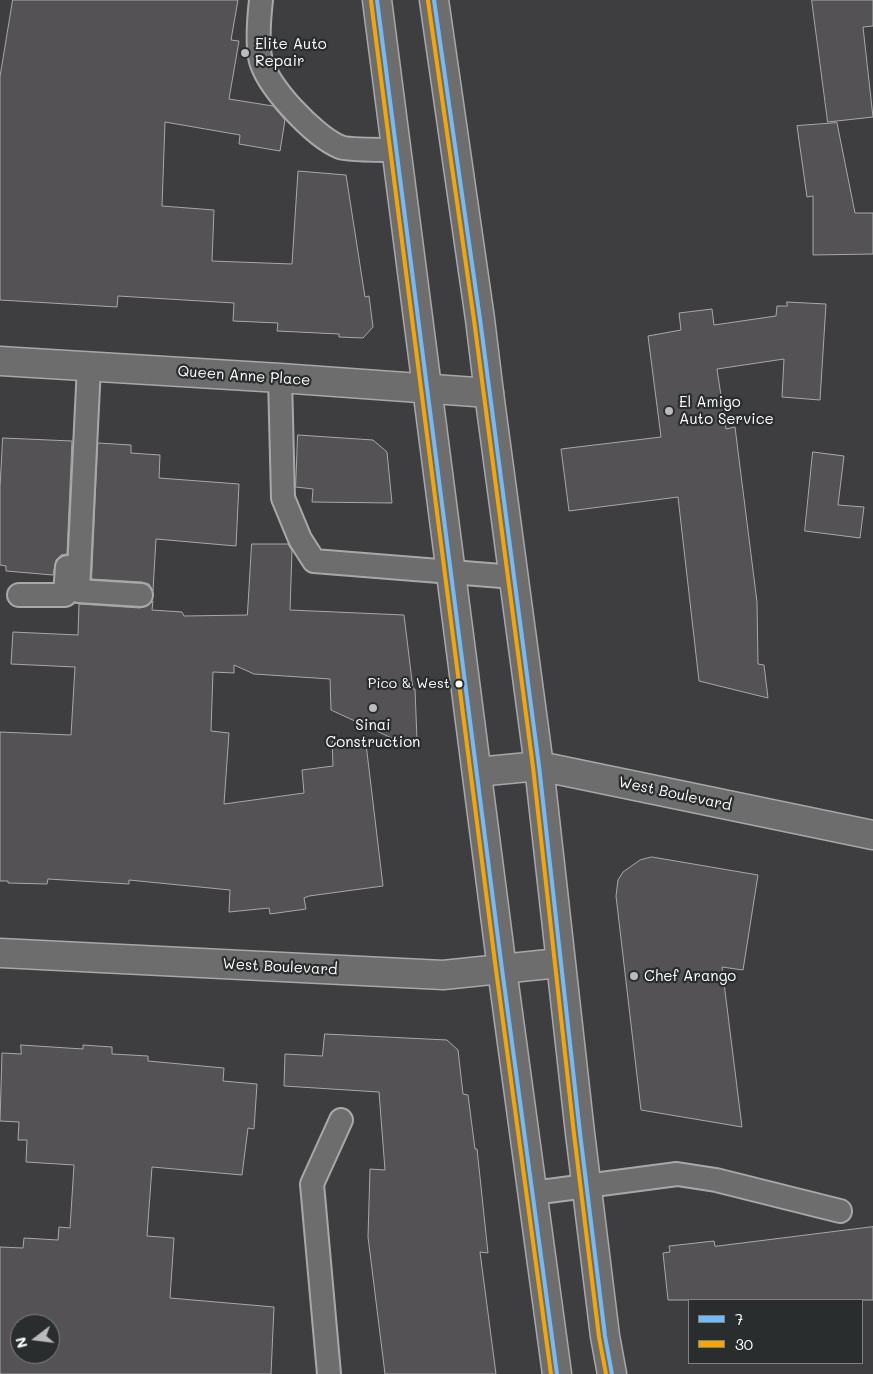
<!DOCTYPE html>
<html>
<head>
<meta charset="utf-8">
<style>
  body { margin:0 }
  #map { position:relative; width:873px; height:1374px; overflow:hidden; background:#3e3d3f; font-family:Mali,sans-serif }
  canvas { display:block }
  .legend { position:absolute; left:688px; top:1299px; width:175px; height:65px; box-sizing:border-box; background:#2a2d2e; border:1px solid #7f8182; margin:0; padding:6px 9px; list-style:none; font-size:15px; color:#fff }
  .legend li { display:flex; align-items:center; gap:10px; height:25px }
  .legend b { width:25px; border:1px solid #7f8182 }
  .north { position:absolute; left:10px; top:1314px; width:50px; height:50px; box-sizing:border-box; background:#2a2d2e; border:1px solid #7f8182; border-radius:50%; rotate:255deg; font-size:14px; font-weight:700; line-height:20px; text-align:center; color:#fff }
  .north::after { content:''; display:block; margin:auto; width:18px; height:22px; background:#bbbbbc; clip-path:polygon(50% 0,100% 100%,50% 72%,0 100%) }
</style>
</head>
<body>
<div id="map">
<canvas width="873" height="1374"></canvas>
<ul class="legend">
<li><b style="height:6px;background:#73baf8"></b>7</li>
<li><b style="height:6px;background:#f7a600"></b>30</li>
</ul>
<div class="north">N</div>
</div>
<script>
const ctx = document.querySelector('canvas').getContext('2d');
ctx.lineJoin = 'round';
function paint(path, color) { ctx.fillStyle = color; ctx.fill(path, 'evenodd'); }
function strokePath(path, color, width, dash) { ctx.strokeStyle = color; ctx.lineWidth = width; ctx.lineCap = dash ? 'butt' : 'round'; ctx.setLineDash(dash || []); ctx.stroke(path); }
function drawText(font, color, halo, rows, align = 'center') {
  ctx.font = font + ' Mali,sans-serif'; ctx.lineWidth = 4.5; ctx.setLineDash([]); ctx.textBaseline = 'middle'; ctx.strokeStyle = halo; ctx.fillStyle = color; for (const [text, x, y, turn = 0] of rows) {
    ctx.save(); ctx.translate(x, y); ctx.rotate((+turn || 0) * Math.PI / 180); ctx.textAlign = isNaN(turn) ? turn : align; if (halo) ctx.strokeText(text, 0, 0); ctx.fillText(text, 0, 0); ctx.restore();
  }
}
const building = new Path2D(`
  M 13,0 L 238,0 L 231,40 L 239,41 L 229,99 L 273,106 L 285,120 L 280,151 L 239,144 L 240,135 L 165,122 L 162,206 L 214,210 L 212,261 L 292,264 L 298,171 L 346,175 L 365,297 L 369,296 L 373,327 L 363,338 L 339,337 L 339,334 L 277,331 L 278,323 L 233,321 L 234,303 L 118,296 L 117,307 L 0,300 L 0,77 Z
  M 812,0 L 873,0 L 873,26 L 863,27 L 873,117 L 828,122 Z
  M 837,123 L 855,213 L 873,213 L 873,254 L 813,255 L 813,196 L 807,197 L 797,126 Z
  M 787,302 L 826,304 L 820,400 L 782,397 L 784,359 L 717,369 L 726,429 L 735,427 L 757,602 L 758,664 L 764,665 L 768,698 L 699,681 L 678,497 L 569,511 L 561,449 L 661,437 L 648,336 L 681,330 L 679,313 L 712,309 L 714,325 L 776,316 L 777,306 L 787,306 Z
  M 298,435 L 373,440 L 387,452 L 392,503 L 312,502 L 313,489 L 296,487 Z
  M 3,438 L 72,441 L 67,554 L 61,555 L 56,560 L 53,575 L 6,571 L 6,566 L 0,565 L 0,488 Z
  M 98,443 L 131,445 L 131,453 L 160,455 L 159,478 L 239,484 L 236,546 L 156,539 L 153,591 L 149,584 L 142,582 L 92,579 Z
  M 813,452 L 844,456 L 838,505 L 864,507 L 860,538 L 805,531 Z
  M 252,544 L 288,544 L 292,551 L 290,610 L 404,615 L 413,689 L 415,689 L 417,740 L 398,741 L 331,710 L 330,679 L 254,674 L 234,665 L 234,673 L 213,672 L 211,731 L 229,733 L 224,804 L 304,793 L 302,770 L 333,766 L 332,741 L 366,744 L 383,886 L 309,896 L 304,898 L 306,909 L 270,914 L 269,908 L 229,912 L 230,890 L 129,880 L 129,884 L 48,879 L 47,884 L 8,883 L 8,881 L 0,881 L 0,732 L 71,735 L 75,667 L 11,664 L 13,632 L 78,635 L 79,604 L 140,608 L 147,606 L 153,601 L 152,610 L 182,612 L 184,616 L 247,615 Z
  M 652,857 L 758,875 L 743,970 L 722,967 L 742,1127 L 641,1110 L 616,896 L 618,880 L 623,872 L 640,860 Z
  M 325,1034 L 447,1040 L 458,1050 L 463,1094 L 468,1095 L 475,1149 L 477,1149 L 488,1253 L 480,1252 L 496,1374 L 385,1374 L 368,1237 L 370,1169 L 385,1170 L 379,1092 L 284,1086 L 285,1054 L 322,1056 Z
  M 21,1045 L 83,1049 L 83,1045 L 112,1047 L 112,1054 L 148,1056 L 148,1061 L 224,1068 L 223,1081 L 257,1084 L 254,1129 L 248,1128 L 242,1175 L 152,1167 L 147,1236 L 174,1238 L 170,1298 L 274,1307 L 271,1374 L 0,1374 L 0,1247 L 23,1248 L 24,1238 L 58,1240 L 59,1227 L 70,1228 L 74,1165 L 26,1162 L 27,1140 L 18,1140 L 19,1122 L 0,1121 L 2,1053 L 21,1054 ZM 20,1324 L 50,1324 L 50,1354 L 20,1354 Z
  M 873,1227 L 873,1300 L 668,1300 L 663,1253 L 670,1252 L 669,1246 L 714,1241 L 715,1246 Z`);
paint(building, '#555255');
strokePath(building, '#a8a8a9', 1);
const lane = new Path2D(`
  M 261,0 C 259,18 257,39 260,57 C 265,85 314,136 340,147 C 347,150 386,150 397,150
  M 89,366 L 78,591 L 141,595
  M 280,378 L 283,498 L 300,539 L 314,561 L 514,577
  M 19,595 L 65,595 L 67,567
  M 533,1193 L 677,1174 L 716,1180 L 840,1211
  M 329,1374 L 312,1184 L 341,1120`);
const street = new Path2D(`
  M 0,361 L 280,378 L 489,393
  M 0,953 L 443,975 L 559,963`);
const secondary = new Path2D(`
  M 377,0 L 502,969 L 557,1374
  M 434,0 L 480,319 L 489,393 L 539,766 L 580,1133 L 605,1336 L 612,1374
  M 477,772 L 539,766 L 873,835`);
strokePath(lane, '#a8a8a9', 26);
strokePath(street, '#a8a8a9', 31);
strokePath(secondary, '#a8a8a9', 31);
strokePath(lane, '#6d6d6e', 22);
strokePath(street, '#6d6d6e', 28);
strokePath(secondary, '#6d6d6e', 28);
strokePath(new Path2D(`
  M 377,0 L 502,969 L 557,1374
  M 434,0 L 480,319 L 539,766 L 580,1133 L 605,1336 L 612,1374`), '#73baf8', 4);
strokePath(new Path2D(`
  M 371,1 L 496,970 L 551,1374
  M 428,1 L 474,320 L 533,767 L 574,1134 L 599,1337 L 606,1374`), '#f7a600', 4);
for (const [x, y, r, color] of [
  [245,53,5,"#bbbbbc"],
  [669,411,5,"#bbbbbc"],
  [459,684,4.5,"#fff"],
  [373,708,5,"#bbbbbc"],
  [634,976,5,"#bbbbbc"]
]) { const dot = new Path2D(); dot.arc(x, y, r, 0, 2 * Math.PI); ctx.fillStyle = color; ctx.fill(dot); strokePath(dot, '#2a2d2e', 2); }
drawText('14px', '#fff', '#2a2d2e', [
  ["Pico & West",450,684]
], 'right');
drawText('15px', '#fff', '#2a2d2e', [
  ["Elite Auto",255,44],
  ["Repair",255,61],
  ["El Amigo",679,402],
  ["Auto Service",679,419],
  ["Sinai",373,725,"center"],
  ["Construction",373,742,"center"],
  ["Chef Arango",644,976]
], 'left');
drawText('15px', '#fff', '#2a2d2e', [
  ["Queen Anne Place",244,376,4],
  ["West Boulevard",675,794,12],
  ["West Boulevard",280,967,3]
]);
</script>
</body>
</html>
